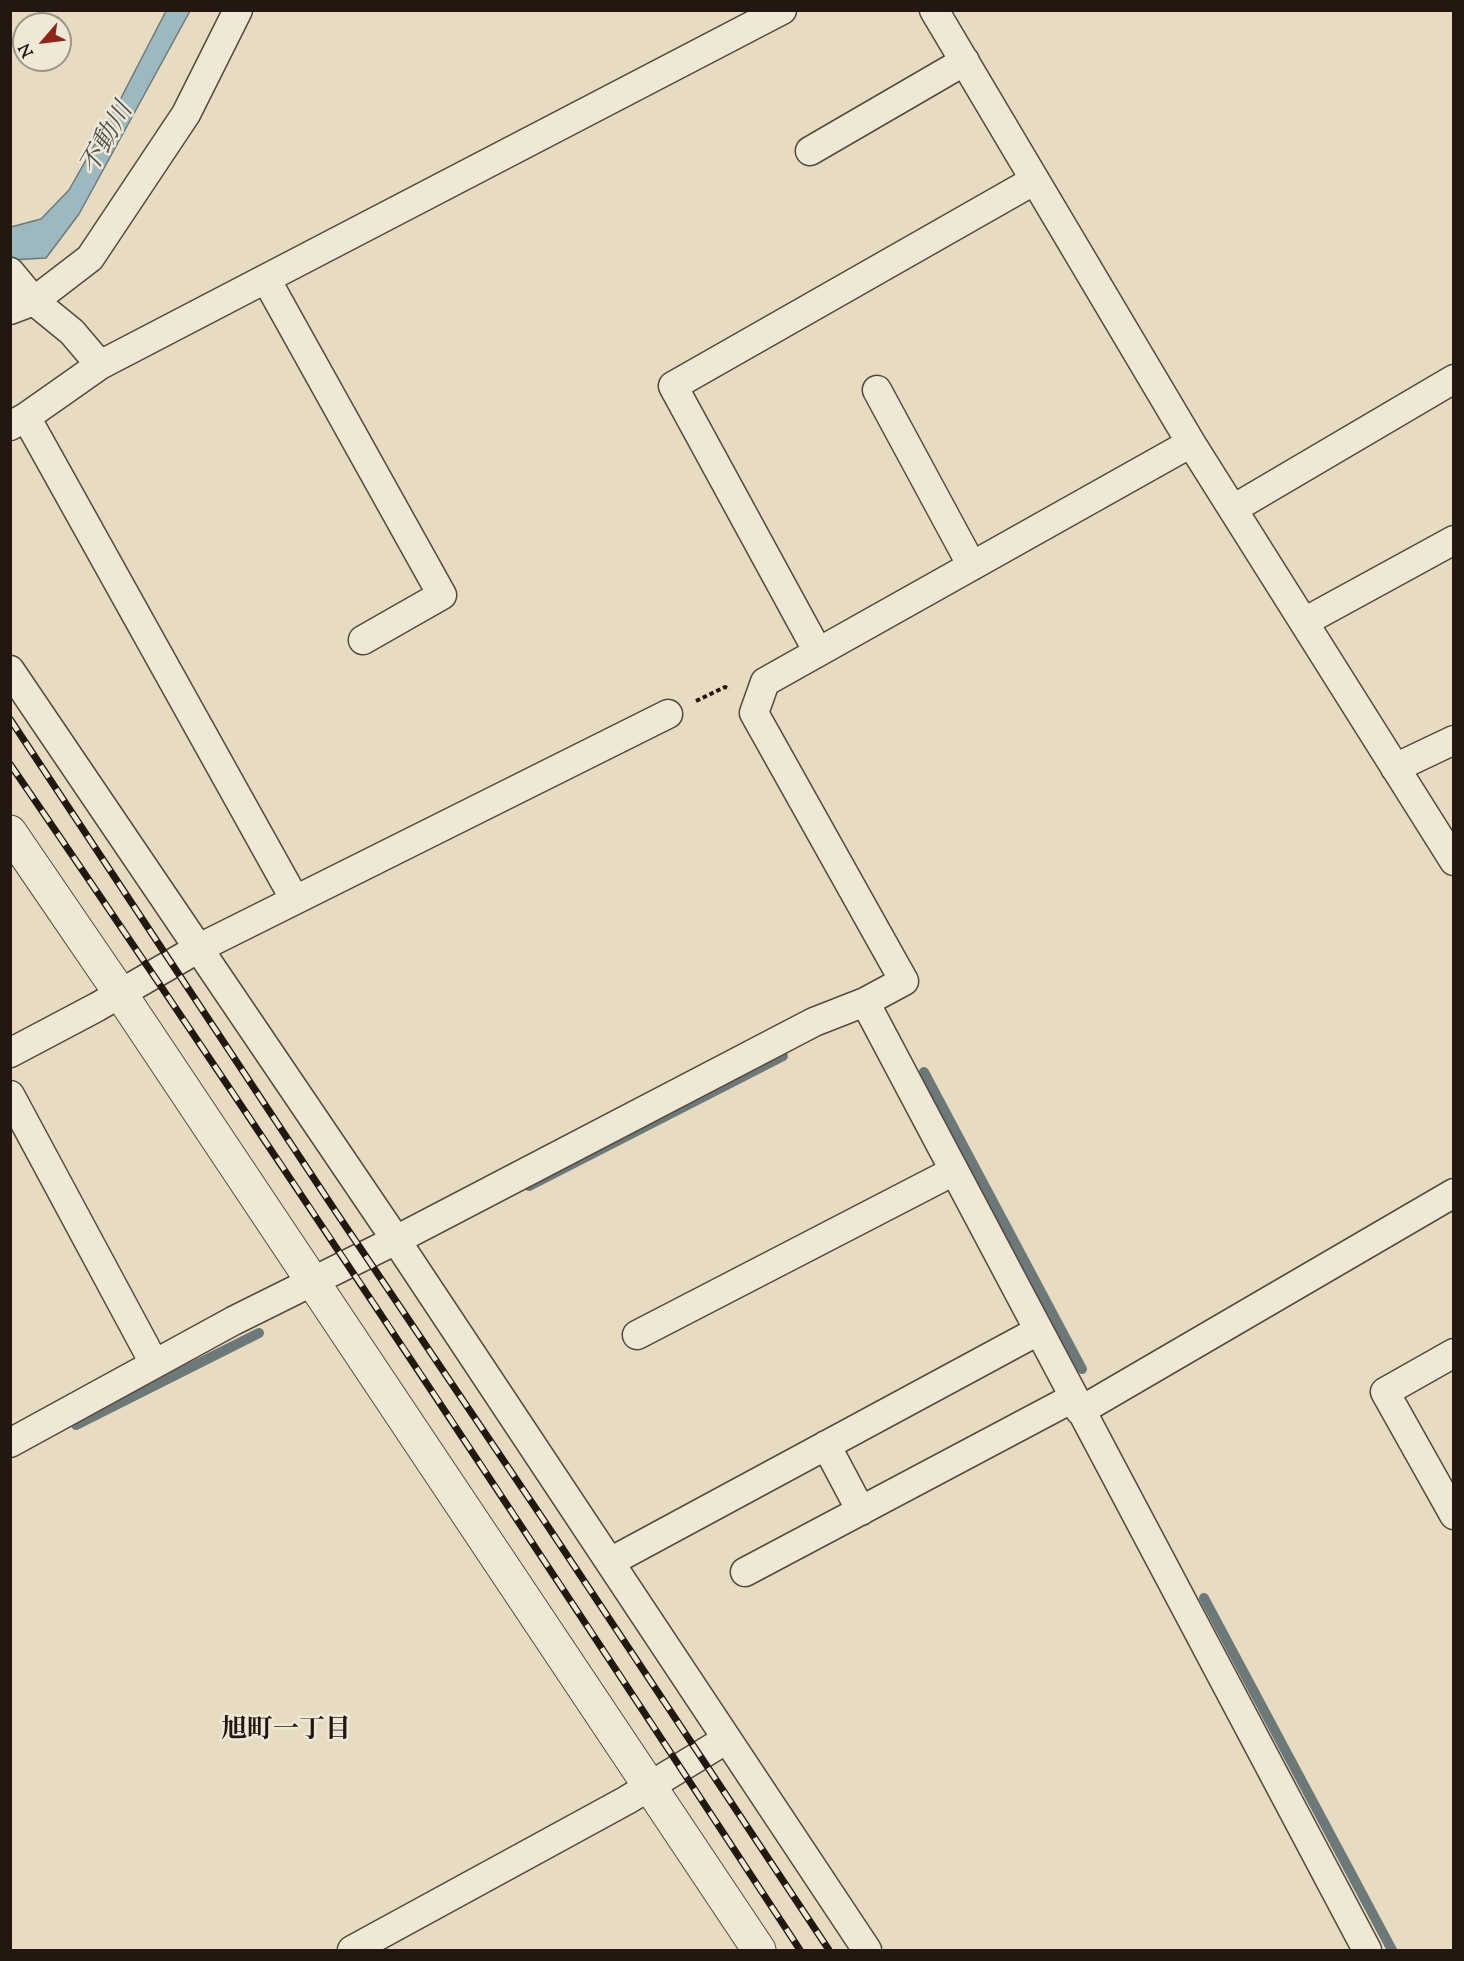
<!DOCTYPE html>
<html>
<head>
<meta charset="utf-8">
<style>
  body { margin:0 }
  #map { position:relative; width:1464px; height:1961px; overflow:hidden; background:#e7dcc2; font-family:"Sorts Mill Goudy",serif }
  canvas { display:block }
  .frame { position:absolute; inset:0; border:12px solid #24170f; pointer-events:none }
  .north { position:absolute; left:12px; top:12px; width:60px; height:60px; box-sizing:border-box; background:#efe8d7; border:2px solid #9e9487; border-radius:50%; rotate:242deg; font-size:16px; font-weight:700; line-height:24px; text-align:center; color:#24170f }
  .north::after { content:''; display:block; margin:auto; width:21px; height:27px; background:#8f2418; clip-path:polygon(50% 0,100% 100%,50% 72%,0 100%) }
</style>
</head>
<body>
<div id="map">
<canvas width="1464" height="1961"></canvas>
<div class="frame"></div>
<div class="north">N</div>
</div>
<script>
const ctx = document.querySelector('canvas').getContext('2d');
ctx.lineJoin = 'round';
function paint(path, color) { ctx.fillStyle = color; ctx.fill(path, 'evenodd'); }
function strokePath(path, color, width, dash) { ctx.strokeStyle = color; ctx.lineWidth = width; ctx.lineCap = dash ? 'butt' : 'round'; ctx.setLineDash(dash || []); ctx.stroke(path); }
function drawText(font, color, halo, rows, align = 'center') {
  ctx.font = font + ' "Sorts Mill Goudy","Noto Serif JP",serif'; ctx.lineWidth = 5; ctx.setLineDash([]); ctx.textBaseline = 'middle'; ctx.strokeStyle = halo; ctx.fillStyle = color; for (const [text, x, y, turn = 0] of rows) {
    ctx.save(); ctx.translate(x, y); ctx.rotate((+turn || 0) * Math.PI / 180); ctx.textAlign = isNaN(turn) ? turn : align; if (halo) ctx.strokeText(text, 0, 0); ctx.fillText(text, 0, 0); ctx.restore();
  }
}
const water = new Path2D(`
  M 166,11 L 190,11 L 79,214 L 46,258 L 11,260 L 11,227 L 41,219 L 69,190 L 121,98 Z`);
paint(water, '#9db8bf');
strokePath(water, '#6d7879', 1.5);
strokePath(new Path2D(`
  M 924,1072 L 1082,1369
  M 529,1186 L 783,1056
  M 76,1425 L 259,1333
  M 1204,1598 L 1392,1950`), '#6d7879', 10);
const minor = new Path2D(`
  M 934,10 L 1191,443 L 1454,861
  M 810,151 L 965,61
  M 10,272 L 34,301 L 72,332 L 100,365 L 782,10
  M 266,279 L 442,595 L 363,640
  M 10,310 L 34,301 L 90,258 L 186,114 L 238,10
  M 877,390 L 972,566
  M 26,417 L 100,365
  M 10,426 L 26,417 L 295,900
  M 1233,509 L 1454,379
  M 1304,622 L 1454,540
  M 818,652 L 673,386 L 1035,180
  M 10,670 L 396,1240 L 867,1950
  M 1395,768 L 1454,740
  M 865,1002 L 1367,1950
  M 10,1053 L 97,1007 L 199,948 L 668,714
  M 10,1095 L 154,1363
  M 637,1335 L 954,1171
  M 1454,1353 L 1385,1392 L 1454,1515
  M 1080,1411 L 1454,1193
  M 10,1443 L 233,1321 L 396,1240 L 814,1022 L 865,1002 L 904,981 L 754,713 L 765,682 L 1191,443
  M 826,1445 L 861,1511
  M 610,1562 L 1038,1331
  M 745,1572 L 1073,1398
  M 352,1950 L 627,1800 L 727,1739`);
const tertiary = new Path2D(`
  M 10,832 L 120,993 L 759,1950`);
strokePath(minor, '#55483c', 31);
strokePath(tertiary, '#55483c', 35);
strokePath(new Path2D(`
  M 696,701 L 725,687 L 730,689`), '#24170f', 4, [4.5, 3]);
strokePath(minor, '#efe8d7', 28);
strokePath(tertiary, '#efe8d7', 33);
const rail = new Path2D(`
  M 10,719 L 336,1212 L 547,1525 L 829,1950
  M 10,764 C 278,1156 540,1553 800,1950`);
strokePath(rail, '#24170f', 7);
strokePath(rail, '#efe8d7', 4.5, [14]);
drawText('italic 26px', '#4e4f4d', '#efe8d7', [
  ["不動川",109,140,-60]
]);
drawText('bold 26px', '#24170f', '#efe8d7', [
  ["旭町一丁目",286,1733]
]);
</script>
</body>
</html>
